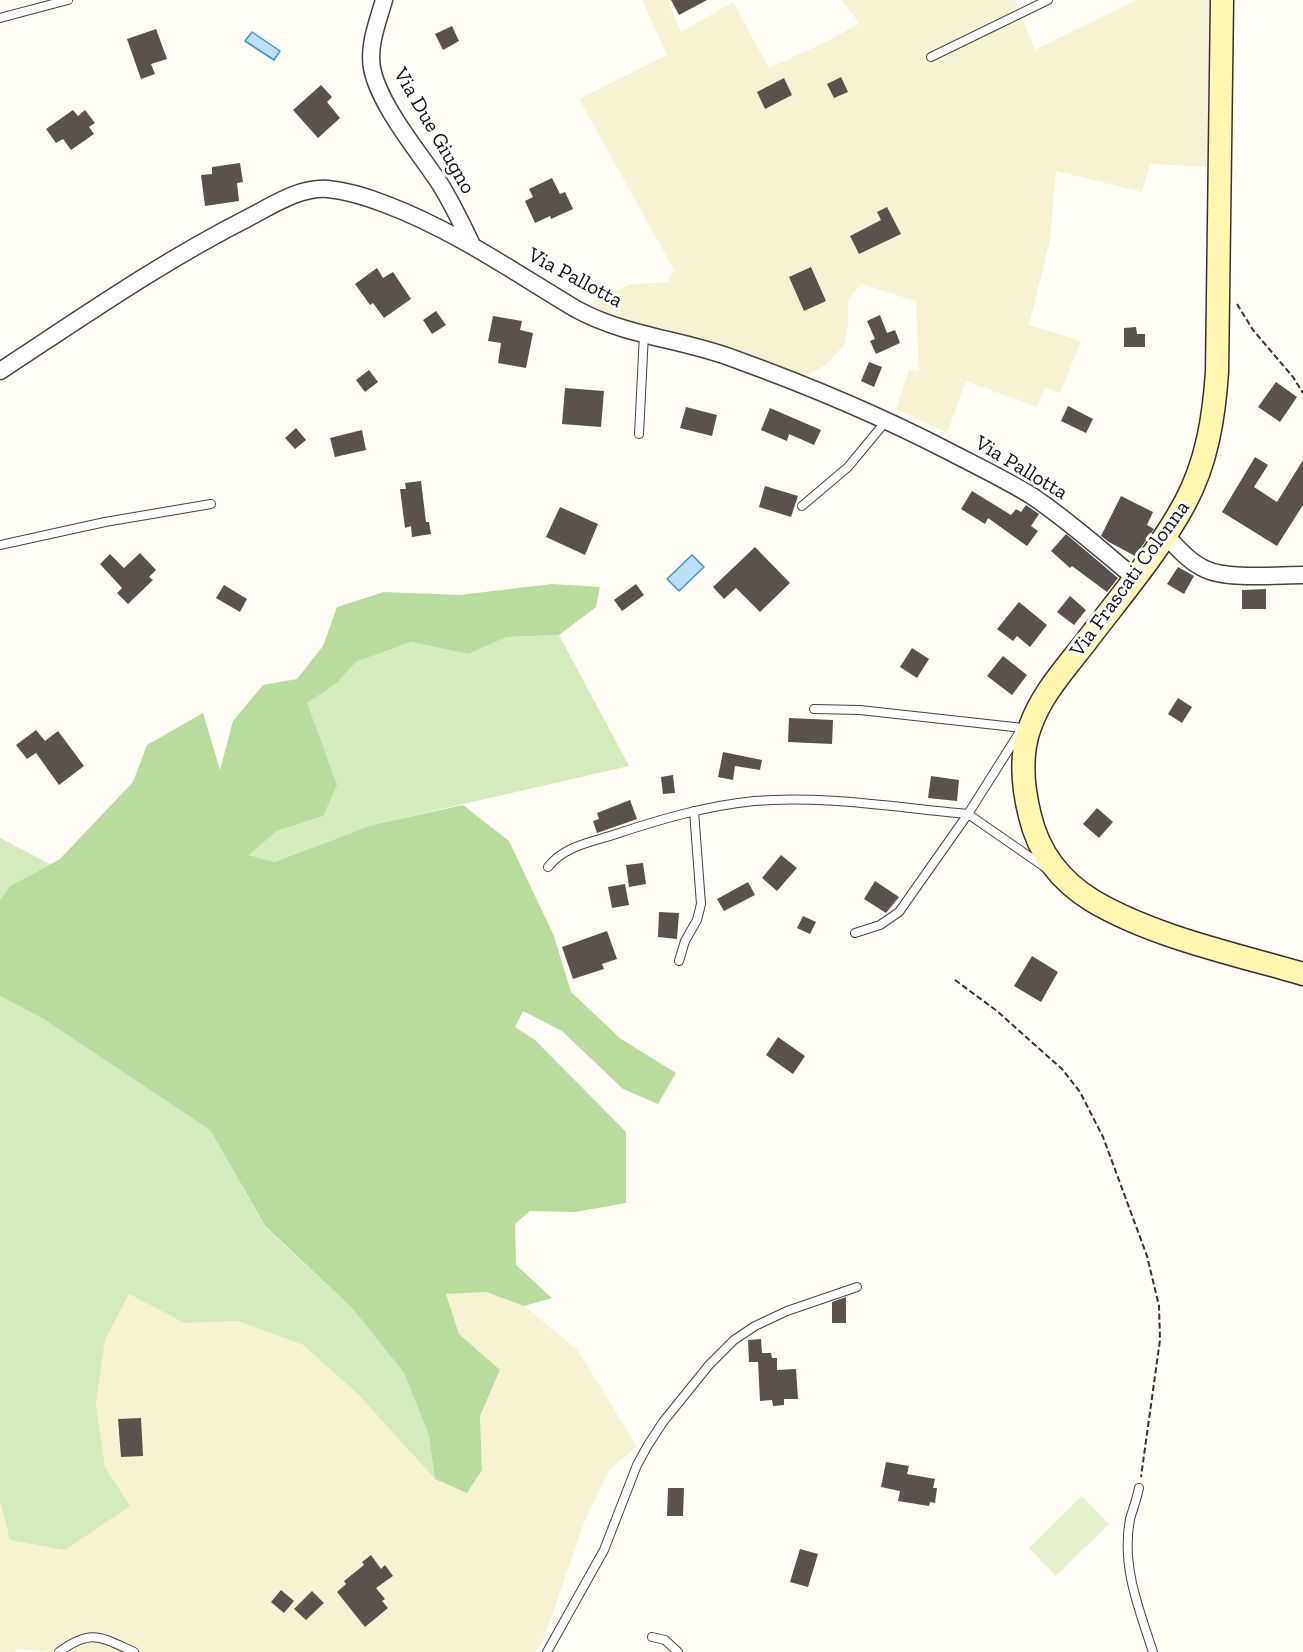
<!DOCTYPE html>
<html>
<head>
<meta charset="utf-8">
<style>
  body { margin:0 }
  canvas { display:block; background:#fffdf5 }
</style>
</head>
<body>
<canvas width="1303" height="1652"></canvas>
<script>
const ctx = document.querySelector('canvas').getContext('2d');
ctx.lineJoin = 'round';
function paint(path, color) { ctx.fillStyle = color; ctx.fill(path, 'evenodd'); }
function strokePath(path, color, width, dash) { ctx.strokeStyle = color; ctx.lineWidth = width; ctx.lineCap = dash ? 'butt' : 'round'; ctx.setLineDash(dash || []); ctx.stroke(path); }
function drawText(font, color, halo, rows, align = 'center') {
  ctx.font = font + ' "Zilla Slab",serif'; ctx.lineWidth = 6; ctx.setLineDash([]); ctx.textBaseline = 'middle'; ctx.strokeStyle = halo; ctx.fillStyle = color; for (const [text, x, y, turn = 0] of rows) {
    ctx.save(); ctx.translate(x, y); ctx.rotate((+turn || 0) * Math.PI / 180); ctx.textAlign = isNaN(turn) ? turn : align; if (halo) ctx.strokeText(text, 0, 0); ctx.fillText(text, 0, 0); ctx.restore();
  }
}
paint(new Path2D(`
  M 642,0 L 668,0 L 681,32 L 733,2 L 769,68 L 830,40 L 859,23 L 842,0 L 1015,0 L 1035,50 L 1136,0 L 1213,0 L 1211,167 L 1150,164 L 1142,192 L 1056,171 L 1050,240 L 1029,325 L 1081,341 L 1060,393 L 1045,388 L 1037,407 L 966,381 L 947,433 L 896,409 L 909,370 L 919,371 L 916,301 L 861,284 L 848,301 L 848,323 L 844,345 L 827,364 L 804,378 L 723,345 L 668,330 L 612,318 L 591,303 L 631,284 L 668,282 L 674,270 L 579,99 L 667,55 Z
  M 486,1292 L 524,1306 L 578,1350 L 637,1447 L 610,1469 L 585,1520 L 542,1644 L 534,1652 L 53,1652 L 17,1649 L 14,1652 L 0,1652 L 0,1500 L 129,1506 L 105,1467 L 96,1404 L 105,1340 L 129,1294 L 184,1323 L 238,1321 L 303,1345 L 359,1395 L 482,1470 L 480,1416 L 500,1371 L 459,1334 L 446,1294 Z`), '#f6f3d4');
paint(new Path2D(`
  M 559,635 L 629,766 L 372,825 L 273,862 L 249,855 L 277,831 L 323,816 L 306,703 L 337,683 L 356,662 L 411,642 L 468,654 L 507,637 Z
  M 0,838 L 50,864 L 10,886 L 0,900 Z
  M 0,996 L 42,1018 L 210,1130 L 265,1227 L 352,1308 L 404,1373 L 429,1436 L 435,1479 L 359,1395 L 303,1345 L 238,1321 L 184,1323 L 129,1294 L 105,1340 L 96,1404 L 105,1467 L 130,1506 L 65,1550 L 10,1540 L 0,1500 Z`), '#d5ebbd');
paint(new Path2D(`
  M 552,584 L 600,587 L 596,607 L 559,635 L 507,637 L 468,654 L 411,642 L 356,662 L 337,683 L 307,703 L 337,785 L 323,816 L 277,831 L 249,855 L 274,862 L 372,825 L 463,805 L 509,841 L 554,936 L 571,992 L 621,1039 L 676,1073 L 658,1104 L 623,1089 L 562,1031 L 523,1011 L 515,1027 L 535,1040 L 626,1132 L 626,1203 L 575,1212 L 530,1211 L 515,1224 L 516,1265 L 552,1298 L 524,1306 L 486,1292 L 446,1294 L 459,1334 L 500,1370 L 480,1416 L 482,1470 L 467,1493 L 435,1479 L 429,1436 L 404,1373 L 352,1308 L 265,1226 L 210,1130 L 42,1018 L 0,996 L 0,900 L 10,886 L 60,859 L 133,782 L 147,745 L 203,713 L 220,770 L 233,721 L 263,685 L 297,679 L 323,646 L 337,607 L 384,592 L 460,595 Z`), '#b9dc9c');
paint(new Path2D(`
  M 1082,1496 L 1109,1524 L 1056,1576 L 1029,1548 Z`), '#e6f2cf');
const water = new Path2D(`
  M 252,32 L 280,51 L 274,60 L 245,41 Z
  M 692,555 L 704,567 L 679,591 L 667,579 Z`);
paint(water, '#b9e0f7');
strokePath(water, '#3f96cf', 1.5);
paint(new Path2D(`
  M 671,0 L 707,0 L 679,15 Z
  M 452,26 L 459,41 L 443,50 L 435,34 Z
  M 156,29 L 167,59 L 151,64 L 155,74 L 141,79 L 127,39 Z
  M 841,77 L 848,92 L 834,98 L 827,84 Z
  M 784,78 L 792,95 L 765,109 L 757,92 Z
  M 321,85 L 332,97 L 327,102 L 340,118 L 318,138 L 293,110 Z
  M 73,110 L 78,116 L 85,110 L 95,123 L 89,127 L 94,134 L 71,150 L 63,139 L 56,143 L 46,129 Z
  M 240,163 L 243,182 L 237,183 L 239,201 L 205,206 L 201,175 L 212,174 L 212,167 Z
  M 552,178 L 560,194 L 565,192 L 573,209 L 551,219 L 550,216 L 535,223 L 525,201 L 533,197 L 529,189 Z
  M 887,207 L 901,234 L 859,254 L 850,236 L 881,220 L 877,212 Z
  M 811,267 L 826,301 L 804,311 L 789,277 Z
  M 377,268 L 383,278 L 393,272 L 411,299 L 384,318 L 373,303 L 370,305 L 355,284 Z
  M 436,311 L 446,325 L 432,334 L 423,320 Z
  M 880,315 L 887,333 L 895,330 L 900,343 L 876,354 L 870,341 L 875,339 L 867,321 Z
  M 493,316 L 522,321 L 520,330 L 533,333 L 526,368 L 498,363 L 501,343 L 488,341 Z
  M 1136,327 L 1137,334 L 1145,334 L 1145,347 L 1124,347 L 1124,328 Z
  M 869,362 L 882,367 L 874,387 L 861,381 Z
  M 369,370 L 378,382 L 365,392 L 356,380 Z
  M 1276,382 L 1297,397 L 1280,422 L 1258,407 Z
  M 565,388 L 604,391 L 601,427 L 562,424 Z
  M 1068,406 L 1093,419 L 1086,433 L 1061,421 Z
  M 686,407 L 717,415 L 712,436 L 680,428 Z
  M 770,408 L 821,430 L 814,445 L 789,434 L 787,441 L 761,430 Z
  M 296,428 L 306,440 L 295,449 L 285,438 Z
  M 362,430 L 366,450 L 335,457 L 330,438 Z
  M 1255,457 L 1268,465 L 1254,487 L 1277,502 L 1303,460 L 1303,505 L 1277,546 L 1222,512 Z
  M 421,481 L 426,522 L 429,522 L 431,534 L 412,537 L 411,526 L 405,528 L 400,489 L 406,489 L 405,483 Z
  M 765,486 L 798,496 L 791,517 L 759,507 Z
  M 972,491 L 1011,515 L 1016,509 L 1021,512 L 1026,505 L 1039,514 L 1031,526 L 1038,531 L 1027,546 L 988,518 L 985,524 L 961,509 Z
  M 1121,496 L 1153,512 L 1147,525 L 1154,529 L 1135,556 L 1109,542 L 1101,536 Z
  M 560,507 L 598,524 L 585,555 L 546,537 Z
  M 1066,534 L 1118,578 L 1107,592 L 1072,566 L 1070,568 L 1051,551 Z
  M 755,547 L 790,583 L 760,612 L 736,588 L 724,599 L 713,587 Z
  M 140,553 L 156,570 L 149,577 L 153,580 L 128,604 L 117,593 L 122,588 L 100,564 L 110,554 L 124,568 Z
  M 1178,567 L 1194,576 L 1184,594 L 1167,584 Z
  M 636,584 L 644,595 L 622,611 L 614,600 Z
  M 224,585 L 247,599 L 240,612 L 216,598 Z
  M 1266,589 L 1266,609 L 1242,609 L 1242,590 Z
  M 1070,596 L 1086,610 L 1074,625 L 1057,612 Z
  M 1019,602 L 1047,625 L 1030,647 L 1017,636 L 1013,641 L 997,629 Z
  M 912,648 L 929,659 L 917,678 L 900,667 Z
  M 1003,656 L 1027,675 L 1012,695 L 987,676 Z
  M 1178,698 L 1192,707 L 1182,723 L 1168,714 Z
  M 789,718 L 833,720 L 832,744 L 788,742 Z
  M 36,730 L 45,741 L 58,731 L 84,766 L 59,785 L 36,753 L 27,759 L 16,745 Z
  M 723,752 L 762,760 L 760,770 L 735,766 L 733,780 L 718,777 Z
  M 673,775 L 675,793 L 663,794 L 661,777 Z
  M 931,776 L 959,780 L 957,801 L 928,798 Z
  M 630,800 L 637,819 L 597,833 L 593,821 L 599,819 L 597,813 Z
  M 1097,808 L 1113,822 L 1099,838 L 1083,824 Z
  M 781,855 L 797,868 L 777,891 L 762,878 Z
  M 643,863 L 646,884 L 629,887 L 626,865 Z
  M 875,881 L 899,897 L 886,913 L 864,899 Z
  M 748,882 L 755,895 L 724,911 L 717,899 Z
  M 625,884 L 629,905 L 612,908 L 608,887 Z
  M 659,912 L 679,913 L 677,939 L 658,937 Z
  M 803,916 L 816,922 L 810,934 L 797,928 Z
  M 607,931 L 617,959 L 602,964 L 604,969 L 573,979 L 562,947 Z
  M 1032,956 L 1058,972 L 1041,1002 L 1014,986 Z
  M 778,1037 L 805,1056 L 793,1074 L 766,1055 Z
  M 846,1297 L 846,1323 L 832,1323 L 832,1302 Z
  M 761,1339 L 762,1353 L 771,1353 L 772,1358 L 777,1358 L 777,1370 L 796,1369 L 798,1399 L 784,1399 L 784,1405 L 773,1406 L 772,1400 L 760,1401 L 758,1362 L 749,1362 L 748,1340 Z
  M 141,1418 L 143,1456 L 121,1457 L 118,1419 Z
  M 886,1462 L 909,1466 L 907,1474 L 935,1479 L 933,1488 L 937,1488 L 935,1503 L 930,1502 L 929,1506 L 898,1501 L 900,1491 L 881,1487 Z
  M 668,1488 L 684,1488 L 683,1516 L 667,1516 Z
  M 800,1549 L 818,1554 L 808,1587 L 790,1582 Z
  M 371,1555 L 381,1569 L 385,1565 L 393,1576 L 376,1588 L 385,1599 L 382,1601 L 388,1608 L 365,1627 L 337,1592 L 346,1584 L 344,1581 L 364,1565 L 362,1562 Z
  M 281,1590 L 294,1601 L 284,1613 L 271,1602 Z
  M 312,1591 L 324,1603 L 306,1620 L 294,1609 Z`), '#5a524d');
const lane = new Path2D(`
  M 0,18 L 68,0
  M 931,57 L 1048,0
  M 639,434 L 644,334
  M 802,506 L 848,467 L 887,420
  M 0,545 L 105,522 L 211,504
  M 814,709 L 860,710 L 1023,728
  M 1021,730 L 968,814 L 1046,868
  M 548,867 C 564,846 592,842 616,834 C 661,819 706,806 754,801 C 825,795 898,808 968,814 L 899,912 L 880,925 L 855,933
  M 679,961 L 685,941 L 697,920 L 701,904 L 694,811
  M 1139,1488 C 1137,1498 1133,1509 1130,1519 C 1121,1566 1139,1609 1153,1652
  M 652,1637 L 665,1640 L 678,1652
  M 59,1652 C 91,1628 101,1637 134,1652
  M 547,1652 L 604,1550 L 637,1465 L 648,1445 L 663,1422 L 709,1365 L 734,1340 L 755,1326 L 787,1311 L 857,1287`);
const street = new Path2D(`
  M 384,0 C 378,21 368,45 372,68 C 379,105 419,152 440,184 C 452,203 462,224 472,245
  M 0,371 C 81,318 161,262 248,218 C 273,205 299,187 328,189 C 348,191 367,197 385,204 C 454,230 514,272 576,309 C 625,336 681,339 732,358 C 807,385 881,416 952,453 C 979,467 1006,480 1032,496 C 1068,520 1101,550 1135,578
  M 1165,535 C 1177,547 1189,562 1205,569 C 1227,580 1277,575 1303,575`);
const secondary = new Path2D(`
  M 1222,0 L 1217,372 C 1214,417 1207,462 1185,503 C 1158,553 1119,598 1085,643 C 1064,670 1041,695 1030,727 C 1020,754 1023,788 1030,816 C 1039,854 1060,881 1093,901 C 1154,937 1235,954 1303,974`);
strokePath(lane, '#444', 10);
strokePath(street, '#444', 19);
strokePath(secondary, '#333', 25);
strokePath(new Path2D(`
  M 1237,304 L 1253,330 L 1293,377 L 1303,393
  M 955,980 L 997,1011 L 1062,1069 L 1080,1092 L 1103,1137 L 1147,1256 L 1159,1306 L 1160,1340 L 1141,1477`), '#333', 2, [6, 3]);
strokePath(lane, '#fff', 8);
strokePath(street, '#fff', 16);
strokePath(secondary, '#fff6b0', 22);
drawText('21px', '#111', '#fff', [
  ["Via Due Giugno",434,131,60],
  ["Via Pallotta",575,278,28],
  ["Via Pallotta",1021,468,31],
  ["Via Frascati Colonna",1130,579,-54]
]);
</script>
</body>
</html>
